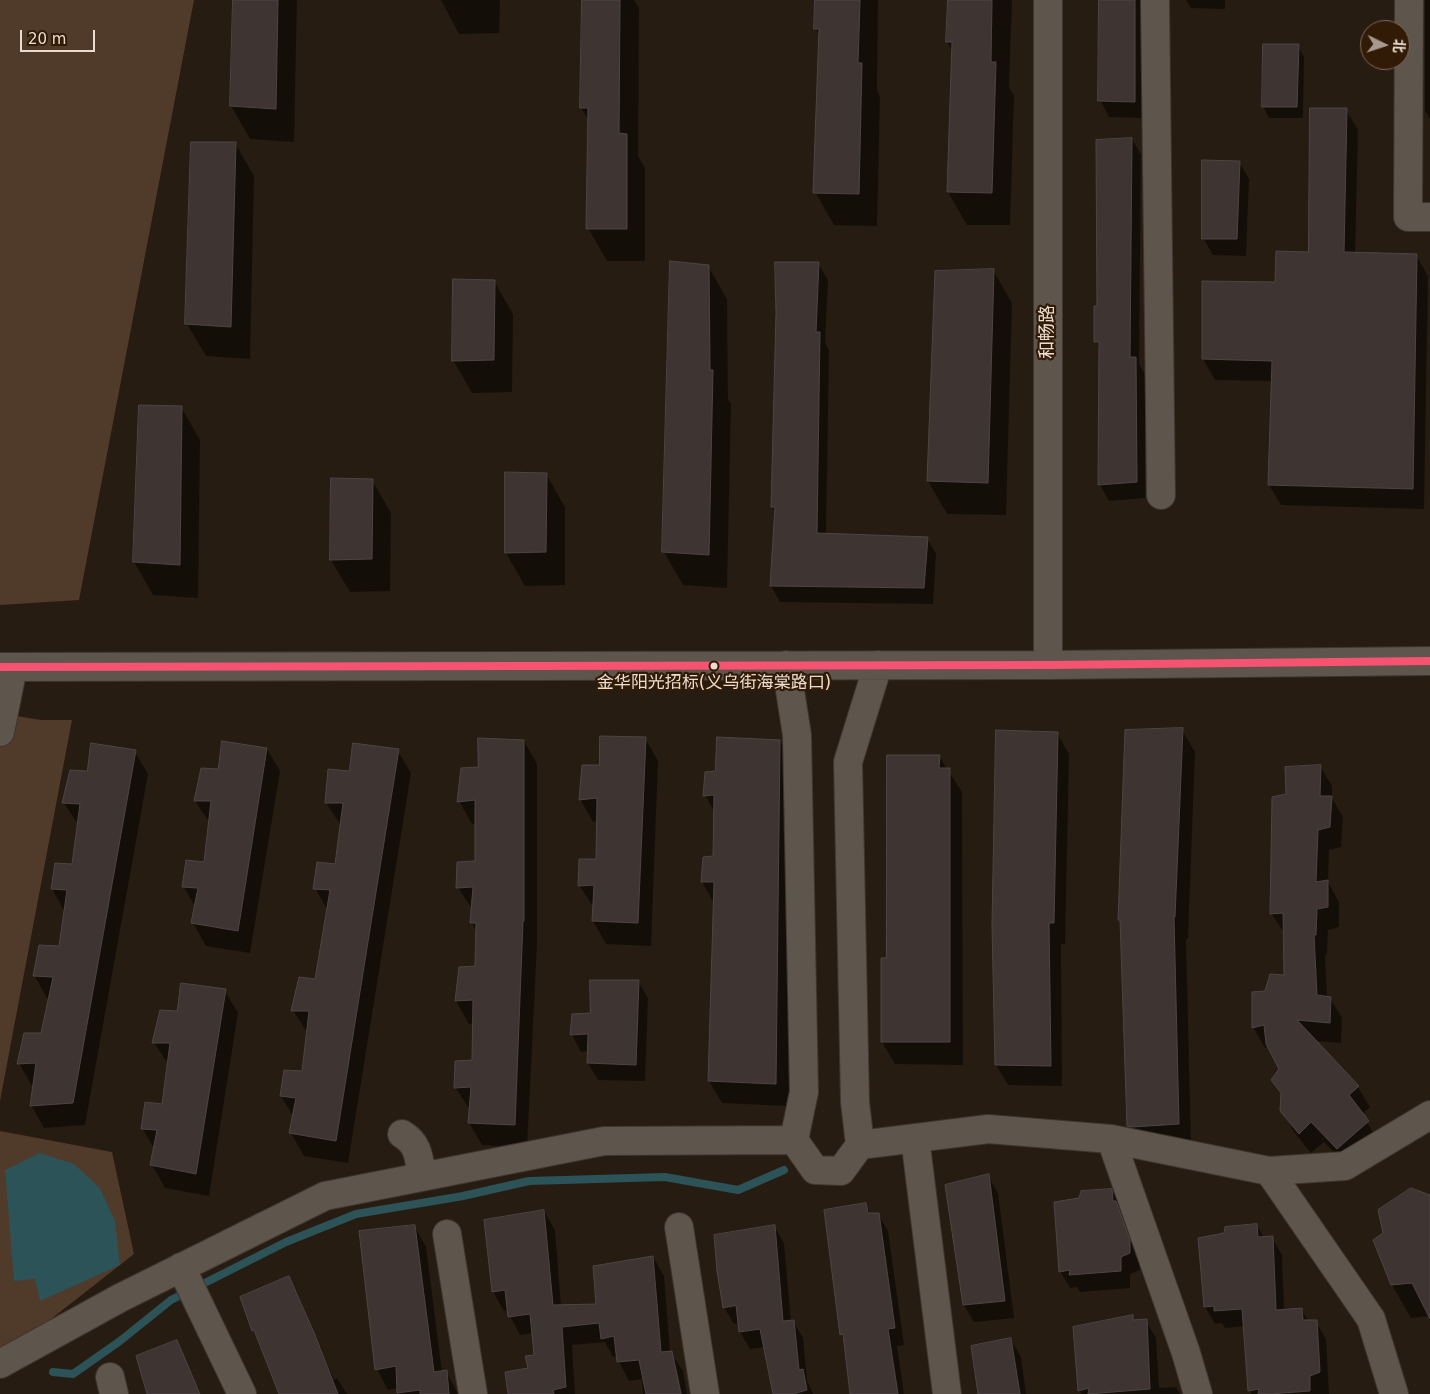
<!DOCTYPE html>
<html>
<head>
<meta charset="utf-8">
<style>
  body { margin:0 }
  #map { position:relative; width:1430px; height:1394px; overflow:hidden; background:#271c11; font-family:"DejaVu Sans","Noto Sans SC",sans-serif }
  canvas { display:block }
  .north { position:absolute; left:1360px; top:20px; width:50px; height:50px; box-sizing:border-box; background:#311b07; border:1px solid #7c6857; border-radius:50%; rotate:94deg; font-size:14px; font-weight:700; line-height:20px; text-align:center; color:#ecdcd0 }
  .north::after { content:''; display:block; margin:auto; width:18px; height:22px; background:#a7998d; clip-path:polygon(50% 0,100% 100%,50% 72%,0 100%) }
  .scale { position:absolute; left:20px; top:30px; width:75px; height:22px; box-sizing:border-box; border:2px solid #ecdcd0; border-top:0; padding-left:6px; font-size:15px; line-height:18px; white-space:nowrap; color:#ecdcd0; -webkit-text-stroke:4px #311b07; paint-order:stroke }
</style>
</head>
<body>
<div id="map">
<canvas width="1430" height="1394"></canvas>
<div class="north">北</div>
<div class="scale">20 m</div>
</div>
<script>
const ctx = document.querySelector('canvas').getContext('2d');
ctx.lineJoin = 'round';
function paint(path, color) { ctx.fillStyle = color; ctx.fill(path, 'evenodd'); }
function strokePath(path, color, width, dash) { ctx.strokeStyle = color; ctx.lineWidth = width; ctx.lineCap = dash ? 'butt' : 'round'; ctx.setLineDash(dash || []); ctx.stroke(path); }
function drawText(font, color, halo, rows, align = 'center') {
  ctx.font = font + ' "DejaVu Sans","Noto Sans SC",sans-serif'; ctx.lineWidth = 4.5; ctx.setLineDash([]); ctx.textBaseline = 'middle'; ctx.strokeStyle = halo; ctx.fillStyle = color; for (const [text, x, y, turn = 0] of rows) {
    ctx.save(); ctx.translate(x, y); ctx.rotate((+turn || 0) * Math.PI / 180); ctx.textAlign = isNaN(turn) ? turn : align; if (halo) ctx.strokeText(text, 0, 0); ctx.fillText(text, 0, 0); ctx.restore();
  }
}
paint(new Path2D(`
  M 0,0 L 194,0 L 79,600 L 0,605 Z
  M 4,714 L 41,720 L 72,720 L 0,1101 L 0,737 Z
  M 0,1131 L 112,1152 L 134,1254 L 0,1359 Z`), '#503a29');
paint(new Path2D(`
  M 40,1153 L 74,1164 L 100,1188 L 115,1221 L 120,1265 L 40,1301 L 35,1279 L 14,1281 L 5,1170 Z`), '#2c5357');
paint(new Path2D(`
  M 234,0 L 297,0 L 294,142 L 250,139 L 231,106 Z
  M 441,0 L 500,0 L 499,33 L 459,34 Z
  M 583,0 L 634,0 L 639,8 L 638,156 L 645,168 L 645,261 L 607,261 L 588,228 L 589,121 L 581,108 Z
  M 816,0 L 878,0 L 877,90 L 880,97 L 877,226 L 834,225 L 815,192 L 820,36 L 815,28 Z
  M 949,0 L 1012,0 L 1009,87 L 1014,96 L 1010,225 L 967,225 L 948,192 L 953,52 L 947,42 Z
  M 1099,0 L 1144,0 L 1144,118 L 1109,117 L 1100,100 Z
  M 1186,0 L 1225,0 L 1225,9 L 1191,8 Z
  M 1425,0 L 1430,0 L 1430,119 L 1425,111 Z
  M 1298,45 L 1304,57 L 1303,118 L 1269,118 L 1263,106 Z
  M 1346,110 L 1358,130 L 1355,254 L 1416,255 L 1428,276 L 1424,509 L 1281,505 L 1269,485 L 1273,381 L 1215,380 L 1203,359 L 1309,253 Z
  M 1132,139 L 1141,155 L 1139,364 L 1145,374 L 1145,498 L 1109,501 L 1100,485 L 1100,349 L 1096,342 L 1098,307 Z
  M 235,143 L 254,176 L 250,359 L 206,356 L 187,324 Z
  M 1239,162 L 1249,179 L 1246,256 L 1213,255 L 1203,238 Z
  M 818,263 L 828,280 L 825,343 L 829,350 L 826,534 L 927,538 L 936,554 L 933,604 L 780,602 L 771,586 L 776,514 L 772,507 L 777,313 Z
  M 708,266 L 727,299 L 728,399 L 731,404 L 727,588 L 683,585 L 664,552 Z
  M 993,270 L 1012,303 L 1006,515 L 947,514 L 928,481 Z
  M 494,281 L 513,314 L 512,392 L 472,393 L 453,360 Z
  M 140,406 L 181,407 L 200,440 L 198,598 L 153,595 L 134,562 Z
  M 546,474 L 565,507 L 565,585 L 525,586 L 506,553 Z
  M 372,480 L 391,513 L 390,591 L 350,592 L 331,560 Z
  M 1182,730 L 1195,752 L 1188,939 L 1186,939 L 1191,1146 L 1141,1148 L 1128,1126 L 1122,924 L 1119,920 Z
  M 1057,733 L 1069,754 L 1065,944 L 1061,944 L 1062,1086 L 1008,1085 L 996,1065 Z
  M 645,738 L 658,761 L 651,946 L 606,944 L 593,921 L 594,908 L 579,885 L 597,860 L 598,821 L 593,822 L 580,799 L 600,766 Z
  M 524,741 L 537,764 L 537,944 L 527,1148 L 482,1145 L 469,1123 L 470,1110 L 455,1087 L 474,1062 L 474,1023 L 469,1024 L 456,1001 L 460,968 L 476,968 L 477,933 L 472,923 L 473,910 L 458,888 L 476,862 L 476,823 L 472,824 L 459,801 L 479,768 Z
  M 780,741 L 793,764 L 789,1106 L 722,1103 L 709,1081 L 714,903 L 702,882 L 714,857 L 715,813 L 705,795 L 717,772 Z
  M 267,749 L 280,771 L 250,953 L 206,946 L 193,923 L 196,908 L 183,886 L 205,863 L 210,823 L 195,801 L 219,770 Z
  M 398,751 L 411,773 L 348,1163 L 304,1156 L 291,1133 L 294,1118 L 281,1096 L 285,1072 L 303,1073 L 308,1033 L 293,1011 L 316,980 L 328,911 L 315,888 L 336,865 L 341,825 L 326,803 L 350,772 Z
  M 135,752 L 148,774 L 85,1125 L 44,1128 L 31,1105 L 34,1086 L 32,1086 L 19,1063 L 42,1034 L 50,998 L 47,998 L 34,975 L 60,948 L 65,912 L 52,889 L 73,866 L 79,826 L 64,803 L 71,771 L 88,773 Z
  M 939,756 L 962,792 L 963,1065 L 895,1064 L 882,1042 L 888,959 Z
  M 1320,766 L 1332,786 L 1332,798 L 1343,817 L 1341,847 L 1329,850 L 1328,882 L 1339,902 L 1339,927 L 1328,930 L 1327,955 L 1325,955 L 1327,997 L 1330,998 L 1342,1018 L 1341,1043 L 1315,1041 L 1358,1087 L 1370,1107 L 1362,1114 L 1379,1142 L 1349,1168 L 1324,1142 L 1311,1153 L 1294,1132 L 1282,1111 L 1282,1096 L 1273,1080 L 1280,1069 L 1269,1046 L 1265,1048 L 1253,1027 L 1266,992 L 1285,977 L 1285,934 L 1271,913 L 1287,795 Z
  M 638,981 L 648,998 L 645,1081 L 598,1080 L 588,1063 L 589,1051 L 581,1052 L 572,1035 L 573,1015 L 591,1014 Z
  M 225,991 L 238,1013 L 209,1196 L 165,1188 L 152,1165 L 155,1150 L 142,1128 L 163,1105 L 169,1065 L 154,1043 L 178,1012 Z
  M 988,1176 L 998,1193 L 1014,1318 L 974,1322 L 964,1305 Z
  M 1111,1190 L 1121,1207 L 1139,1258 L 1140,1270 L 1130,1274 L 1130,1288 L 1080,1292 L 1077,1287 L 1070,1288 L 1060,1271 L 1080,1199 Z
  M 1430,1196 L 1430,1316 L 1411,1318 L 1392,1285 Z
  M 865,1205 L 871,1214 L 878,1214 L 888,1231 L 904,1345 L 897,1346 L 904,1394 L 852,1394 L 845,1342 L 841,1334 Z
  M 544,1211 L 555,1230 L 561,1306 L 597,1305 L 653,1257 L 664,1276 L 670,1352 L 683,1371 L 687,1394 L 682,1394 L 677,1370 L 675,1370 L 680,1394 L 643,1394 L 642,1379 L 629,1381 L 619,1362 L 618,1356 L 613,1357 L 605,1342 L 572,1345 L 575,1394 L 510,1394 L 529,1369 L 536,1356 L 533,1333 L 520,1335 L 510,1316 L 509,1310 L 504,1311 L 493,1292 L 485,1221 Z
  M 1257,1225 L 1264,1238 L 1272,1238 L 1282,1255 L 1284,1311 L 1301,1309 L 1309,1322 L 1316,1322 L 1326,1339 L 1329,1394 L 1251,1394 L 1244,1326 L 1225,1328 L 1222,1323 L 1215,1324 L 1205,1307 L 1199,1239 Z
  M 774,1226 L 784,1243 L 791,1322 L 793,1321 L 803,1338 L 807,1380 L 813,1394 L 771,1394 L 774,1393 L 765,1347 L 750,1349 L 740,1332 L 739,1323 L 734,1324 L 724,1307 ZM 741,1303 L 742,1305 L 730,1308 L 730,1305 Z
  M 415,1227 L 426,1247 L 442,1372 L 446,1371 L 458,1394 L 398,1394 L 398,1388 L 388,1390 L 377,1369 Z
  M 289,1278 L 298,1295 L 334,1380 L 337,1378 L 347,1394 L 280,1394 Z
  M 1132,1317 L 1134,1321 L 1146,1321 L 1156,1338 L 1159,1388 L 1176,1387 L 1180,1394 L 1082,1394 L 1079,1390 Z
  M 1011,1340 L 1021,1357 L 1026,1394 L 979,1394 Z
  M 176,1341 L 201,1394 L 148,1394 Z`), '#0007');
strokePath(new Path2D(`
  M 53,1372 L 73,1374 L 120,1341 L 171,1300 L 286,1242 L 356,1214 L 463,1196 L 529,1181 L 665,1177 L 738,1190 L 784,1170`), '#2c5357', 8);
const building = new Path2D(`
  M 233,0 L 278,0 L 276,109 L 230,106 Z
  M 582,0 L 620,0 L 619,133 L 627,134 L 627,229 L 586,229 L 588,108 L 580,108 Z
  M 815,0 L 860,0 L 858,63 L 862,63 L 859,194 L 813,193 L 819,29 L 814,29 Z
  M 948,0 L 992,0 L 991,62 L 996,62 L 992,193 L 947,192 L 952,42 L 946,42 Z
  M 1099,0 L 1135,0 L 1135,102 L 1098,101 Z
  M 1263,44 L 1299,44 L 1297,107 L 1262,107 Z
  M 1310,108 L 1347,108 L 1344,252 L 1417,254 L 1413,489 L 1268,485 L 1272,361 L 1202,359 L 1202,281 L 1275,282 L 1276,251 L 1308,252 Z
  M 1132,138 L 1130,357 L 1136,357 L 1137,482 L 1098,485 L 1099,342 L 1094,342 L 1094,306 L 1097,306 L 1096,140 Z
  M 191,142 L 236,142 L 231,327 L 185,324 Z
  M 1202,160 L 1240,161 L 1237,239 L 1202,239 Z
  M 670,261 L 709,265 L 710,370 L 713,370 L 709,555 L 662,552 Z
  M 775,262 L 819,262 L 816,332 L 820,332 L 817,533 L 928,537 L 924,588 L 770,586 L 775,507 L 771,507 L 776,313 Z
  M 994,269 L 988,483 L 927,481 L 935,271 Z
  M 453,279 L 495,280 L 494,360 L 452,361 Z
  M 139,405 L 182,406 L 180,565 L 133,562 Z
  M 505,472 L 547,473 L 546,552 L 505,553 Z
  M 331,478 L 373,479 L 372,559 L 330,560 Z
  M 1183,728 L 1175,917 L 1174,917 L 1179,1124 L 1132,1127 L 1127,1126 L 1120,920 L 1118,920 L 1125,730 Z
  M 996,730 L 1058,732 L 1054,923 L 1049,923 L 1051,1066 L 995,1065 L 992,925 Z
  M 600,736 L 646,737 L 638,923 L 592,921 L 594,885 L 578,886 L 579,859 L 596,859 L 597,798 L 579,800 L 582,765 L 599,765 Z
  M 717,737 L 780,740 L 776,1084 L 708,1081 L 714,882 L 701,882 L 703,857 L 713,856 L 714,795 L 703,796 L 705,772 L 715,771 Z
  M 478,738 L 524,740 L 524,921 L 523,921 L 515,1125 L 468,1123 L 471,1087 L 454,1088 L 455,1061 L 472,1060 L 473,1000 L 455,1001 L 459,967 L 475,966 L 476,923 L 470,923 L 473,887 L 456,888 L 457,862 L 475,861 L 475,800 L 457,802 L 461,768 L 478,767 Z
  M 222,741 L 267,748 L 238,931 L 191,923 L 198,888 L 182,887 L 186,860 L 204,862 L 211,801 L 194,801 L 201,768 L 218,769 Z
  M 91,743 L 136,750 L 73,1103 L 30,1106 L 36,1063 L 17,1064 L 24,1033 L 41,1033 L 53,977 L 33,976 L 39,945 L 59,946 L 67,890 L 51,889 L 55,863 L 72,864 L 80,804 L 62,803 L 70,770 L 87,771 Z
  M 353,743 L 399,749 L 336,1141 L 289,1133 L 296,1098 L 280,1096 L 284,1070 L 302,1071 L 309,1011 L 291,1011 L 299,977 L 315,979 L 330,890 L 313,889 L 317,862 L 335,864 L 343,803 L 325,803 L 328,769 L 349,771 Z
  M 887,755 L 940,755 L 939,768 L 950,768 L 950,1042 L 881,1042 L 881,958 L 886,958 Z
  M 1321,765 L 1320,796 L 1332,796 L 1330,827 L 1318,830 L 1316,882 L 1328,880 L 1328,907 L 1317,909 L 1316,935 L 1314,935 L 1317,995 L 1331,997 L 1330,1023 L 1297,1020 L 1359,1086 L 1349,1095 L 1369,1121 L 1337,1149 L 1311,1122 L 1299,1134 L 1280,1111 L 1281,1093 L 1271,1080 L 1279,1069 L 1266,1044 L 1264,1025 L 1252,1028 L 1252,992 L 1265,991 L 1270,974 L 1284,975 L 1283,913 L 1270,914 L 1272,797 L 1286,794 L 1285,767 Z
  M 590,980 L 639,980 L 636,1065 L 587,1063 L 588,1034 L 570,1035 L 572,1014 L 590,1013 Z
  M 181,983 L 226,989 L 196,1174 L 150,1165 L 157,1130 L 141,1129 L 145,1102 L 162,1104 L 170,1043 L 152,1043 L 160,1010 L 177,1011 Z
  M 989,1174 L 1005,1301 L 963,1305 L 945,1185 Z
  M 1411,1188 L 1430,1195 L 1430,1319 L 1412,1283 L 1391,1285 L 1373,1240 L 1383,1233 L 1378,1210 Z
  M 1112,1189 L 1113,1201 L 1116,1201 L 1130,1240 L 1130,1253 L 1121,1257 L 1121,1271 L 1069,1275 L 1070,1270 L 1059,1272 L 1054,1202 L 1079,1198 L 1081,1191 Z
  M 866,1203 L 868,1213 L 879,1213 L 895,1328 L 888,1329 L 898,1394 L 850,1394 L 843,1334 L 840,1335 L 824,1210 Z
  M 544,1210 L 553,1305 L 596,1304 L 593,1266 L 653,1256 L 661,1352 L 672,1351 L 681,1394 L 646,1394 L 639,1360 L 617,1362 L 614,1336 L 601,1339 L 599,1323 L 562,1327 L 566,1387 L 553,1390 L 554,1394 L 508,1394 L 505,1372 L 528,1368 L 525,1356 L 534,1355 L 530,1314 L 508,1317 L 505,1290 L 492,1292 L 484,1220 Z
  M 1257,1224 L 1258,1237 L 1273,1236 L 1276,1310 L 1302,1308 L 1303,1320 L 1317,1320 L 1320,1372 L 1310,1376 L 1310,1391 L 1269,1394 L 1258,1394 L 1259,1389 L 1248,1391 L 1242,1309 L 1214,1311 L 1214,1306 L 1204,1307 L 1198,1238 L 1224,1233 L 1225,1227 Z
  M 415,1225 L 434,1372 L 447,1370 L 449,1394 L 420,1394 L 420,1390 L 397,1393 L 396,1366 L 375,1370 L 359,1231 Z
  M 775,1225 L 783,1321 L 794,1320 L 799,1370 L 803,1369 L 807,1390 L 793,1394 L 773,1394 L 760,1329 L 739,1332 L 736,1305 L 723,1308 L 717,1271 L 714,1235 Z
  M 289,1276 L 315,1335 L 338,1394 L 279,1394 L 254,1330 L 252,1331 L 240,1297 Z
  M 1133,1315 L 1133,1320 L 1147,1319 L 1150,1389 L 1088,1394 L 1089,1388 L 1078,1391 L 1073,1327 Z
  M 1011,1338 L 1020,1394 L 978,1394 L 971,1346 Z
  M 177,1340 L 200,1394 L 147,1394 L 136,1356 Z`);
paint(building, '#3e3533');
strokePath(building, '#4e4444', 1);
const minor = new Path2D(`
  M 1155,0 L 1161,495
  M 1409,0 L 1408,217 L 1430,217
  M 786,665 L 797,735 L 804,1092 L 794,1140 L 815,1170 L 841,1171 L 860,1145 L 855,1102 L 848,762 L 878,665
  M 1048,665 L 1048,0
  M 0,667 L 1048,665 L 1430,661
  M 0,732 L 13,667
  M 402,1134 C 419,1144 419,1159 422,1177
  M 915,1138 L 947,1394
  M 1111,1139 L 1186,1353 L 1198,1394
  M 860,1145 L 988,1129 L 1111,1139 L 1269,1171 L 1371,1319 L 1394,1394
  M 1269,1171 L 1345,1166 L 1430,1115
  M 679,1227 L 705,1394
  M 447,1234 L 473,1394
  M 181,1267 L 242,1394
  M 0,1364 L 120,1298 L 325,1196 L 604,1141 L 794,1140
  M 110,1377 L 114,1394`);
strokePath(minor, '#40362f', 30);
strokePath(minor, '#5e554d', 28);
strokePath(new Path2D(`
  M 0,667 L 1048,665 L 1430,661`), '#f65372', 8);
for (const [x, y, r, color] of [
  [714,666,4.5,"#ecdcd0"]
]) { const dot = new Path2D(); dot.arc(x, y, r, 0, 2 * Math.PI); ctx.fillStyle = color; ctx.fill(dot); strokePath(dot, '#311b07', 2); }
drawText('17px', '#ecdcd0', '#311b07', [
  ["金华阳光招标(义乌街海棠路口)",714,684]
]);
drawText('18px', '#ecdcd0', '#311b07', [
  ["和畅路",1048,332,-90]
]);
</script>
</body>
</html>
